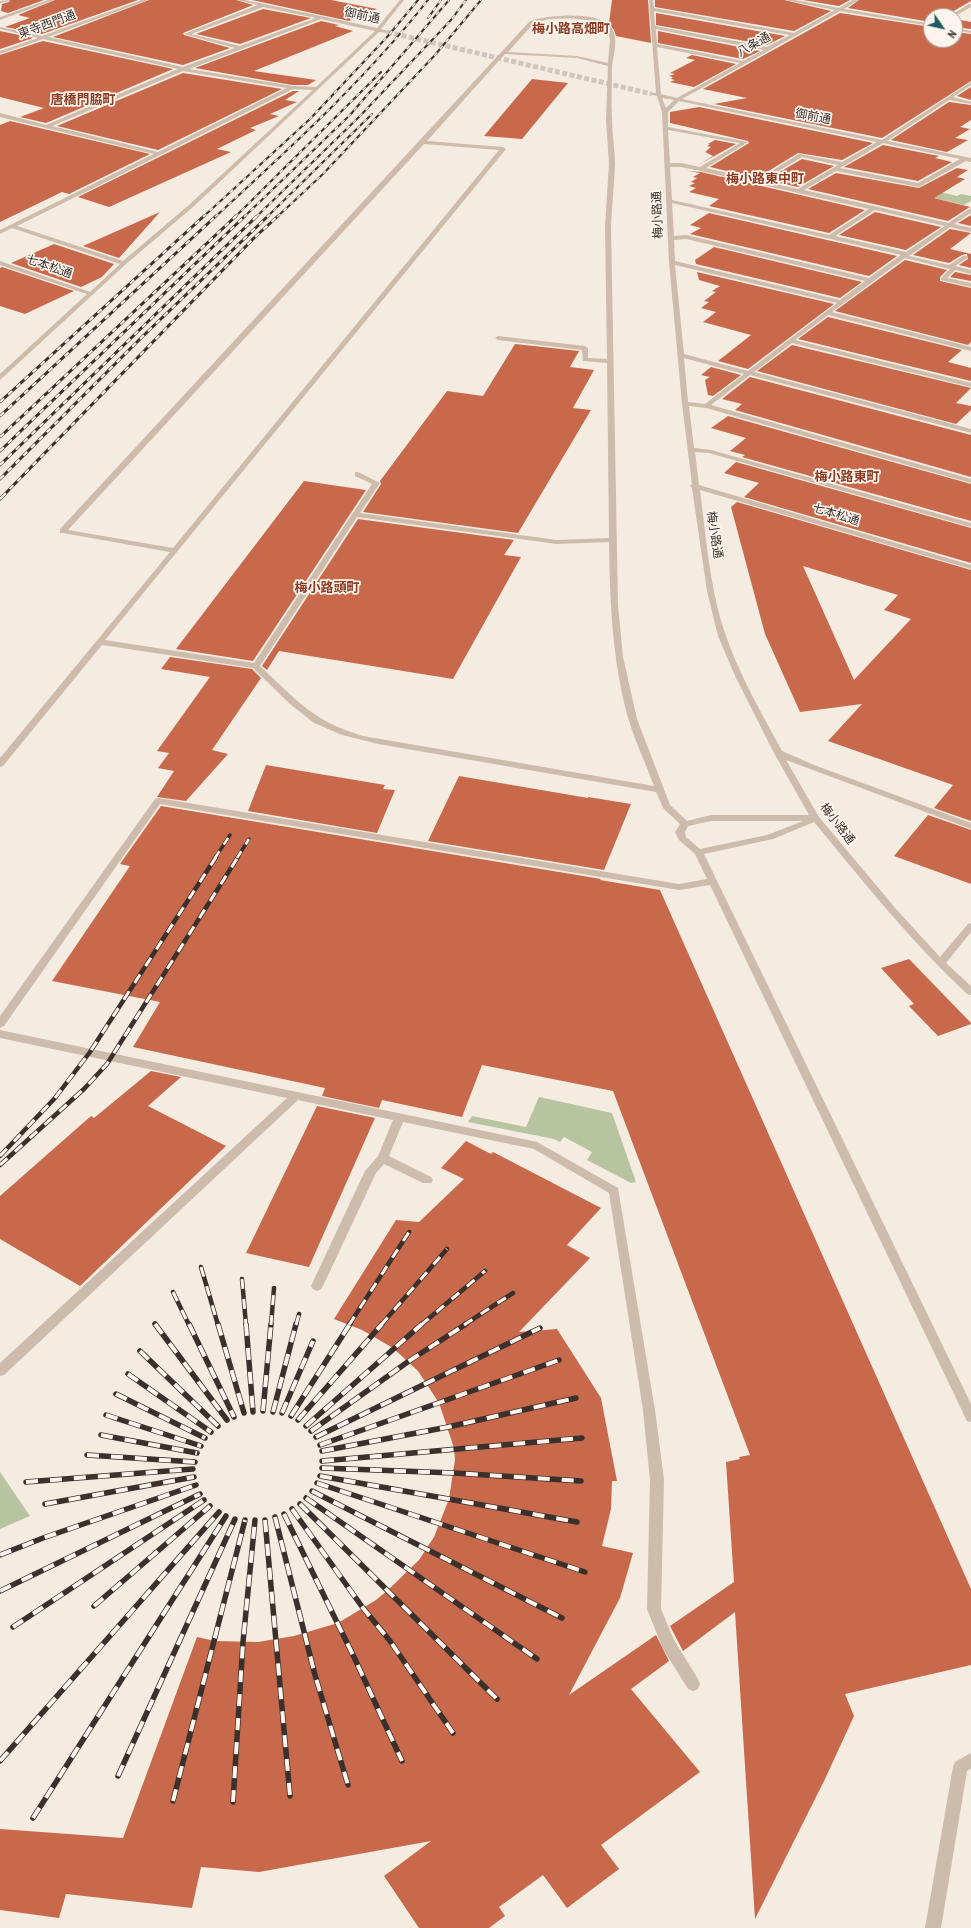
<!DOCTYPE html>
<html>
<head>
<meta charset="utf-8">
<style>
  body { margin:0 }
  #map { position:relative; width:971px; height:1928px; overflow:hidden; background:#f4ebe1; font-family:"Archivo Narrow",sans-serif }
  canvas { display:block }
  .north { position:absolute; left:923px; top:8px; width:40px; height:40px; box-sizing:border-box; background:#fbf5ee; border:1px solid #aea6a0; border-radius:50%; rotate:124deg; font-size:11px; font-weight:700; line-height:16px; text-align:center; color:#3b302b }
  .north::after { content:''; display:block; margin:auto; width:14px; height:18px; background:#1f5a5e; clip-path:polygon(50% 0,100% 100%,50% 72%,0 100%) }
</style>
</head>
<body>
<div id="map">
<canvas width="971" height="1928"></canvas>
<div class="north">N</div>
</div>
<script>
const ctx = document.querySelector('canvas').getContext('2d');
ctx.lineJoin = 'round';
function paint(path, color) { ctx.fillStyle = color; ctx.fill(path, 'evenodd'); }
function strokePath(path, color, width, dash) { ctx.strokeStyle = color; ctx.lineWidth = width; ctx.lineCap = dash ? 'butt' : 'round'; ctx.setLineDash(dash || []); ctx.stroke(path); }
function drawText(font, color, halo, rows, align = 'center') {
  ctx.font = font + ' "Archivo Narrow","Noto Sans JP",sans-serif'; ctx.lineWidth = 3.5; ctx.setLineDash([]); ctx.textBaseline = 'middle'; ctx.strokeStyle = halo; ctx.fillStyle = color; for (const [text, x, y, turn = 0] of rows) {
    ctx.save(); ctx.translate(x, y); ctx.rotate((+turn || 0) * Math.PI / 180); ctx.textAlign = isNaN(turn) ? turn : align; if (halo) ctx.strokeText(text, 0, 0); ctx.fillText(text, 0, 0); ctx.restore();
  }
}
paint(new Path2D(`
  M 923,188 L 957,196 L 961,194 L 971,196 L 971,201 L 964,205 L 914,193 Z
  M 539,1097 L 612,1113 L 636,1182 L 631,1183 L 587,1160 L 592,1152 L 564,1137 L 560,1142 L 554,1139 L 468,1122 L 472,1116 L 526,1127 Z
  M 0,1472 L 30,1516 L 0,1529 Z`), '#b8c4a0');
paint(new Path2D(`
  M 10,0 L 44,0 L 8,13 L 1,11 L 2,4 L 9,2 Z
  M 55,0 L 138,0 L 42,34 L 5,27 L 30,18 L 18,15 Z
  M 149,0 L 236,0 L 253,5 L 183,33 L 184,35 L 230,48 L 183,65 L 53,37 Z
  M 252,0 L 331,0 L 377,9 L 349,21 Z
  M 612,0 L 648,0 L 651,43 L 616,36 L 614,30 L 609,23 Z
  M 655,0 L 784,0 L 831,11 L 794,31 L 655,7 Z
  M 803,0 L 850,0 L 839,6 Z
  M 859,0 L 971,0 L 971,1 L 945,16 L 931,16 L 931,22 L 848,8 Z
  M 263,9 L 311,18 L 240,44 L 196,34 Z
  M 656,13 L 785,36 L 767,45 L 656,25 Z
  M 840,13 L 931,27 L 931,40 L 955,40 L 955,32 L 971,34 L 971,81 L 882,138 L 714,104 L 747,98 L 703,89 Z
  M 955,19 L 971,22 L 971,29 L 955,27 Z
  M 321,21 L 339,25 L 335,26 L 353,31 L 254,71 L 316,80 L 308,85 L 292,85 L 195,68 Z
  M 0,31 L 33,38 L 0,49 Z
  M 658,31 L 760,51 L 743,59 L 658,43 Z
  M 43,41 L 173,69 L 46,123 L 20,117 L 44,108 L 0,97 L 0,55 Z
  M 692,55 L 736,64 L 694,87 L 670,82 L 675,80 L 671,79 L 673,77 L 669,76 L 675,74 L 670,73 L 695,60 L 686,58 Z
  M 183,73 L 282,89 L 158,150 L 57,126 Z
  M 532,79 L 568,83 L 522,139 L 484,136 Z
  M 971,87 L 971,100 L 957,96 Z
  M 293,91 L 299,91 L 285,100 L 297,102 L 270,114 L 279,116 L 250,128 L 256,130 L 217,149 L 231,152 L 109,207 L 78,197 Z
  M 949,102 L 971,105 L 971,120 L 960,127 L 970,129 L 955,138 L 968,140 L 947,152 L 891,140 Z
  M 699,107 L 873,143 L 842,160 L 798,153 L 757,178 L 710,167 L 749,143 L 748,141 L 670,123 L 670,112 Z
  M 10,121 L 150,154 L 69,194 L 62,192 L 0,222 L 0,125 Z
  M 715,140 L 736,144 L 698,165 L 713,156 L 705,152 L 711,147 L 707,146 L 710,144 L 708,144 Z
  M 883,145 L 939,156 L 935,158 L 952,162 L 918,181 L 844,167 Z
  M 802,159 L 834,166 L 798,187 L 766,180 Z
  M 957,168 L 968,170 L 957,177 L 965,179 L 934,198 L 970,207 L 948,221 L 808,189 L 836,173 L 919,188 Z
  M 688,171 L 701,172 L 865,210 L 829,233 L 709,206 L 719,199 L 689,192 L 696,188 L 689,186 L 695,183 L 691,182 L 697,178 L 693,177 L 700,173 Z
  M 160,212 L 119,258 L 83,246 Z
  M 875,212 L 941,227 L 906,250 L 839,235 Z
  M 709,213 L 897,256 L 869,276 L 690,234 L 701,228 L 690,225 Z
  M 971,215 L 971,226 L 958,223 Z
  M 950,229 L 971,233 L 950,249 L 971,254 L 971,268 L 959,265 L 968,259 L 967,254 L 962,255 L 949,263 L 913,255 Z
  M 54,244 L 114,264 L 102,277 L 81,287 L 11,263 Z
  M 714,247 L 862,282 L 840,298 L 696,264 L 695,260 Z
  M 905,260 L 947,270 L 940,277 L 940,281 L 971,288 L 971,342 L 968,345 L 835,311 Z
  M 2,267 L 74,291 L 25,314 L 0,306 L 0,268 Z
  M 697,272 L 834,304 L 748,369 L 718,361 L 751,335 L 703,322 L 716,312 L 701,308 L 709,302 L 704,301 L 716,292 L 712,291 L 720,286 L 699,280 Z
  M 955,272 L 971,275 L 971,281 L 950,277 Z
  M 828,317 L 962,350 L 948,362 L 971,368 L 971,381 L 798,339 Z
  M 515,344 L 579,351 L 570,367 L 594,370 L 573,408 L 591,410 L 518,533 L 363,512 L 381,484 L 380,481 L 447,391 L 483,396 Z
  M 792,345 L 971,388 L 956,403 L 971,406 L 971,410 L 956,424 L 757,371 Z
  M 711,367 L 741,375 L 713,396 L 708,395 L 705,380 L 710,377 L 701,375 Z
  M 750,377 L 971,435 L 971,477 L 735,410 L 742,404 L 722,399 Z
  M 728,416 L 971,484 L 971,521 L 742,457 L 745,455 L 730,451 L 746,438 L 711,428 Z
  M 736,462 L 971,528 L 971,563 L 744,497 L 759,483 L 724,473 Z
  M 304,481 L 366,490 L 253,661 L 176,649 Z
  M 737,502 L 971,570 L 971,821 L 934,808 L 953,785 L 828,741 L 862,704 L 800,712 L 765,634 L 731,507 ZM 803,566 L 898,595 L 884,610 L 911,619 L 854,680 Z
  M 358,519 L 514,540 L 504,555 L 521,557 L 453,679 L 279,651 L 267,670 L 262,666 Z
  M 170,657 L 252,669 L 261,678 L 212,750 L 228,754 L 186,801 L 157,797 L 174,771 L 158,768 L 169,753 L 157,751 L 210,677 L 161,669 Z
  M 266,765 L 385,785 L 383,789 L 395,790 L 377,833 L 248,811 Z
  M 459,776 L 588,798 L 588,797 L 631,804 L 604,870 L 428,841 Z
  M 161,806 L 601,879 L 600,880 L 660,890 L 971,1589 L 971,1665 L 845,1694 L 854,1716 L 825,1779 L 755,1919 L 735,1612 L 683,1651 L 670,1626 L 734,1582 L 726,1462 L 740,1459 L 739,1457 L 750,1455 L 613,1091 L 482,1065 L 462,1117 L 382,1100 L 379,1108 L 322,1096 L 325,1088 L 133,1047 L 160,1002 L 52,981 L 130,866 L 120,864 Z
  M 928,815 L 971,830 L 971,884 L 894,856 Z
  M 909,959 L 971,1023 L 971,1024 L 938,1036 L 909,1006 L 914,1004 L 881,968 Z
  M 151,1071 L 181,1077 L 148,1106 L 226,1146 L 80,1286 L 0,1239 L 0,1196 L 91,1116 L 94,1118 Z
  M 317,1106 L 375,1118 L 309,1267 L 246,1253 Z
  M 466,1141 L 491,1154 L 493,1152 L 601,1208 L 567,1245 L 590,1258 L 519,1332 L 557,1329 L 601,1398 L 617,1481 L 612,1481 L 611,1509 L 602,1546 L 633,1553 L 620,1598 L 569,1695 L 656,1635 L 669,1661 L 631,1689 L 700,1772 L 601,1845 L 619,1869 L 567,1908 L 543,1875 L 499,1907 L 505,1916 L 489,1928 L 419,1928 L 384,1876 L 431,1841 L 259,1872 L 201,1867 L 192,1908 L 66,1894 L 59,1918 L 0,1910 L 0,1829 L 123,1838 L 197,1637 L 215,1641 L 258,1642 L 294,1636 L 338,1623 L 376,1600 L 388,1590 L 419,1560 L 434,1537 L 449,1499 L 455,1460 L 454,1448 L 439,1403 L 418,1371 L 393,1348 L 362,1330 L 334,1319 L 396,1220 L 419,1222 L 464,1179 L 441,1168 Z`), '#c8694b');
strokePath(new Path2D(`
  M 387,32 L 652,94`), '#cfc6bd', 5, [5, 2.5]);
paint(new Path2D(`
  M 9,0 L 9,1 L 0,3 L 0,1 Z
  M 48,0 L 54,0 L 0,20 L 0,17 Z
  M 142,0 L 148,0 L 48,37 L 183,67 L 235,48 L 184,34 L 258,5 L 237,0 L 245,0 L 377,28 L 400,0 L 404,0 L 381,29 L 389,31 L 389,33 L 379,32 L 193,207 L 126,264 L 0,380 L 0,374 L 87,294 L 0,265 L 0,261 L 90,292 L 120,264 L 12,228 L 0,234 L 0,230 L 154,154 L 0,117 L 0,113 L 46,125 L 178,69 L 43,39 L 0,54 L 0,51 L 38,38 L 0,29 L 0,27 L 42,36 ZM 263,7 L 316,18 L 240,46 L 191,34 ZM 321,19 L 375,31 L 316,87 L 292,86 L 189,69 ZM 183,71 L 287,88 L 158,152 L 52,126 ZM 293,89 L 313,90 L 189,205 L 123,261 L 17,226 Z
  M 649,0 L 653,0 L 654,8 L 794,33 L 835,10 L 785,0 L 795,0 L 839,8 L 853,0 L 858,0 L 844,9 L 931,24 L 931,26 L 840,11 L 682,99 L 882,140 L 971,82 L 971,85 L 953,97 L 971,102 L 971,104 L 949,100 L 887,141 L 971,158 L 971,162 L 966,161 L 919,187 L 836,171 L 804,190 L 948,223 L 971,208 L 971,213 L 954,224 L 971,228 L 971,232 L 950,227 L 909,256 L 949,265 L 963,256 L 967,256 L 967,258 L 955,266 L 971,270 L 971,274 L 955,270 L 947,278 L 971,283 L 971,287 L 941,280 L 941,278 L 950,269 L 905,258 L 832,312 L 971,347 L 971,351 L 828,315 L 795,340 L 971,383 L 971,387 L 792,343 L 754,372 L 971,429 L 971,433 L 750,375 L 711,405 L 971,479 L 971,483 L 706,408 L 689,406 L 694,448 L 711,450 L 971,523 L 971,527 L 709,453 L 695,452 L 699,485 L 971,565 L 971,569 L 700,490 C 706,537 710,591 726,636 C 740,676 762,714 782,751 L 814,765 L 971,823 L 971,829 L 786,760 L 819,817 L 896,909 L 940,957 L 968,924 L 971,923 L 971,932 L 946,963 L 971,986 L 971,995 L 967,994 C 911,942 863,881 814,822 L 773,839 L 704,854 L 971,1404 L 971,1422 L 967,1421 L 965,1417 L 710,885 L 679,890 L 160,804 L 4,1026 L 0,1028 L 0,1016 L 155,799 L 158,798 L 679,884 L 707,879 L 695,854 L 679,840 L 675,832 L 680,824 L 663,808 L 656,792 L 378,744 L 342,735 L 314,723 L 290,704 L 253,668 L 102,645 L 3,766 L 0,767 L 0,758 L 170,552 L 63,533 L 60,533 L 60,529 L 530,21 C 549,15 596,11 610,26 C 620,37 613,55 612,67 C 612,85 611,102 612,119 C 612,135 615,150 615,165 C 614,185 612,206 611,226 L 618,605 L 623,657 L 637,719 L 670,805 L 687,821 L 711,815 L 809,815 L 774,753 L 736,678 L 718,636 L 707,591 L 692,488 L 690,486 L 692,484 L 682,404 L 669,262 L 662,112 L 657,96 L 650,94 L 652,93 L 656,93 ZM 654,11 L 790,35 L 767,47 L 655,26 ZM 549,19 C 568,18 589,17 606,27 L 610,39 L 608,63 L 577,56 L 508,52 L 534,23 ZM 656,29 L 764,50 L 743,61 L 657,44 ZM 657,47 L 740,63 L 677,98 L 661,94 ZM 505,54 L 577,58 L 608,66 L 606,120 L 609,164 L 605,226 L 607,359 L 588,358 L 588,348 L 585,346 L 498,336 L 495,338 L 498,340 L 582,350 L 583,361 L 607,363 L 609,538 L 557,540 L 360,513 L 380,483 L 358,472 L 355,472 L 355,476 L 372,484 L 254,663 L 105,640 L 506,149 L 503,147 L 427,141 ZM 662,98 L 674,100 L 666,108 ZM 679,101 L 877,142 L 842,162 L 799,154 L 757,180 L 706,168 L 748,142 L 668,127 L 668,112 ZM 668,130 L 740,143 L 700,167 L 681,163 L 670,163 ZM 883,143 L 960,159 L 918,183 L 840,168 ZM 424,144 L 499,150 L 173,548 L 68,530 ZM 802,157 L 838,165 L 798,189 L 762,181 ZM 670,167 L 681,167 L 701,171 L 869,209 L 829,235 L 672,200 ZM 672,203 L 901,255 L 869,278 L 686,235 L 674,236 ZM 875,210 L 945,226 L 906,252 L 835,236 ZM 686,239 L 865,281 L 840,300 L 675,261 L 674,240 ZM 675,265 L 837,303 L 748,371 L 684,354 ZM 684,358 L 744,374 L 705,404 L 688,402 ZM 357,517 L 557,544 L 609,542 C 610,604 612,657 628,718 C 635,741 646,764 654,786 L 363,736 C 312,721 297,700 260,666 ZM 711,821 L 803,821 L 767,835 L 700,849 L 686,837 L 685,832 L 688,826 Z
  M 969,4 L 971,4 L 971,7 L 955,16 L 950,16 Z
  M 955,28 L 971,31 L 971,33 L 955,30 Z
  M 0,1030 L 537,1142 L 618,1188 L 655,1410 L 664,1480 L 661,1609 L 674,1640 L 698,1679 L 700,1684 L 698,1689 L 693,1691 L 688,1689 L 663,1649 L 647,1609 L 650,1480 L 643,1410 L 609,1193 L 534,1149 L 403,1122 L 389,1156 L 431,1177 L 433,1180 L 431,1183 L 423,1183 L 384,1164 L 376,1173 L 323,1286 L 321,1289 L 317,1291 L 313,1289 L 311,1286 L 365,1171 L 378,1156 L 393,1120 L 298,1100 L 4,1375 L 0,1376 L 0,1363 L 287,1098 L 0,1038 Z
  M 971,1753 L 971,1768 L 967,1771 L 941,1928 L 925,1928 L 953,1767 L 955,1762 Z`), '#cdbbac');
const railFar4 = new Path2D(`
  M 428,18 L 441,0
  M 203,217 L 310,119 L 388,36 L 418,0
  M 215,217 C 290,148 365,80 428,0
  M 235,217 L 381,72
  M 244,217 L 350,115 L 449,0
  M 256,217 L 360,116 L 451,20 L 466,0
  M 267,217 L 372,114
  M 277,217 L 323,174 L 435,55 L 481,0`);
const railFar3 = new Path2D(`
  M 0,402 L 204,216
  M 0,416 L 216,216
  M 0,437 L 236,216
  M 0,451 L 245,216
  M 0,465 L 257,216
  M 0,479 L 140,339 L 268,216
  M 2,497 L 254,238 L 278,216`);
const railFar2 = new Path2D(`
  M 0,499 L 3,496
  M 215,858 L 230,835
  M 237,858 L 249,839`);
const railFar1 = new Path2D(`
  M 0,1156 L 55,1098 L 90,1052 L 216,857
  M 0,1165 L 84,1089 L 107,1064 L 238,857
  M 201,1267 L 218,1325
  M 242,1279 L 246,1325
  M 173,1292 L 189,1325
  M 271,1325 L 274,1288
  M 296,1325 L 299,1314
  M 349,1325 L 409,1232
  M 381,1325 L 447,1249
  M 421,1325 L 485,1271
  M 464,1325 L 513,1293`);
const rail = new Path2D(`
  M 155,1324 L 227,1420
  M 189,1324 L 234,1417
  M 218,1324 L 244,1413
  M 246,1324 L 253,1412
  M 140,1351 L 218,1426
  M 128,1374 L 211,1432
  M 116,1394 L 205,1438
  M 263,1411 L 271,1324
  M 273,1412 L 296,1324
  M 282,1413 L 313,1341
  M 106,1415 L 201,1446
  M 291,1416 L 350,1324
  M 298,1420 L 382,1324
  M 306,1426 L 422,1324
  M 311,1431 L 409,1361 L 466,1324
  M 101,1435 L 197,1453
  M 316,1437 L 540,1328
  M 320,1445 L 559,1360
  M 322,1451 L 448,1427 L 576,1398
  M 87,1455 L 195,1462
  M 322,1461 L 582,1438
  M 322,1468 L 454,1473 L 581,1481
  M 320,1476 L 577,1522
  M 26,1482 L 193,1469
  M 317,1483 L 585,1572
  M 312,1491 L 562,1618
  M 306,1498 L 537,1659
  M 45,1504 L 194,1477
  M 300,1504 L 497,1699
  M 292,1509 L 363,1608 L 390,1641 L 453,1733
  M 284,1514 L 354,1657 L 402,1761
  M 275,1517 L 315,1675 L 348,1785
  M 265,1520 L 290,1796
  M 0,1555 L 43,1538 L 196,1485
  M 0,1591 L 200,1494
  M 94,1606 L 210,1506
  M 13,1627 L 204,1500
  M 0,1761 L 219,1512
  M 118,1776 L 235,1519
  M 173,1801 L 245,1520
  M 233,1802 L 243,1642 L 255,1520
  M 33,1818 L 226,1516`);
strokePath(railFar4, '#3b302b', 2);
strokePath(railFar3, '#3b302b', 3);
strokePath(railFar2, '#3b302b', 3.5);
strokePath(railFar1, '#3b302b', 4.5);
strokePath(rail, '#3b302b', 5.5);
strokePath(railFar4, '#fbf5ee', 1.5, [4.5]);
strokePath(railFar3, '#fbf5ee', 2, [5.5]);
strokePath(railFar2, '#fbf5ee', 2.5, [8]);
strokePath(railFar1, '#fbf5ee', 3, [10]);
strokePath(rail, '#fbf5ee', 4, [12]);
drawText('12px', '#3b302b', '#fbf5ee', [
  ["御前通",362,16,12],
  ["東寺西門通",47,25,-20],
  ["八条通",754,45,-29],
  ["御前通",813,117,11],
  ["梅小路通",658,215,-92],
  ["七本松通",49,267,19],
  ["七本松通",836,515,17],
  ["梅小路通",714,535,81],
  ["梅小路通",837,824,52]
]);
drawText('bold 13px', '#8c3b22', '#fbf5ee', [
  ["梅小路高畑町",571,30],
  ["唐橋門脇町",83,101],
  ["梅小路東中町",765,180],
  ["梅小路東町",847,478],
  ["梅小路頭町",327,589]
]);
</script>
</body>
</html>
